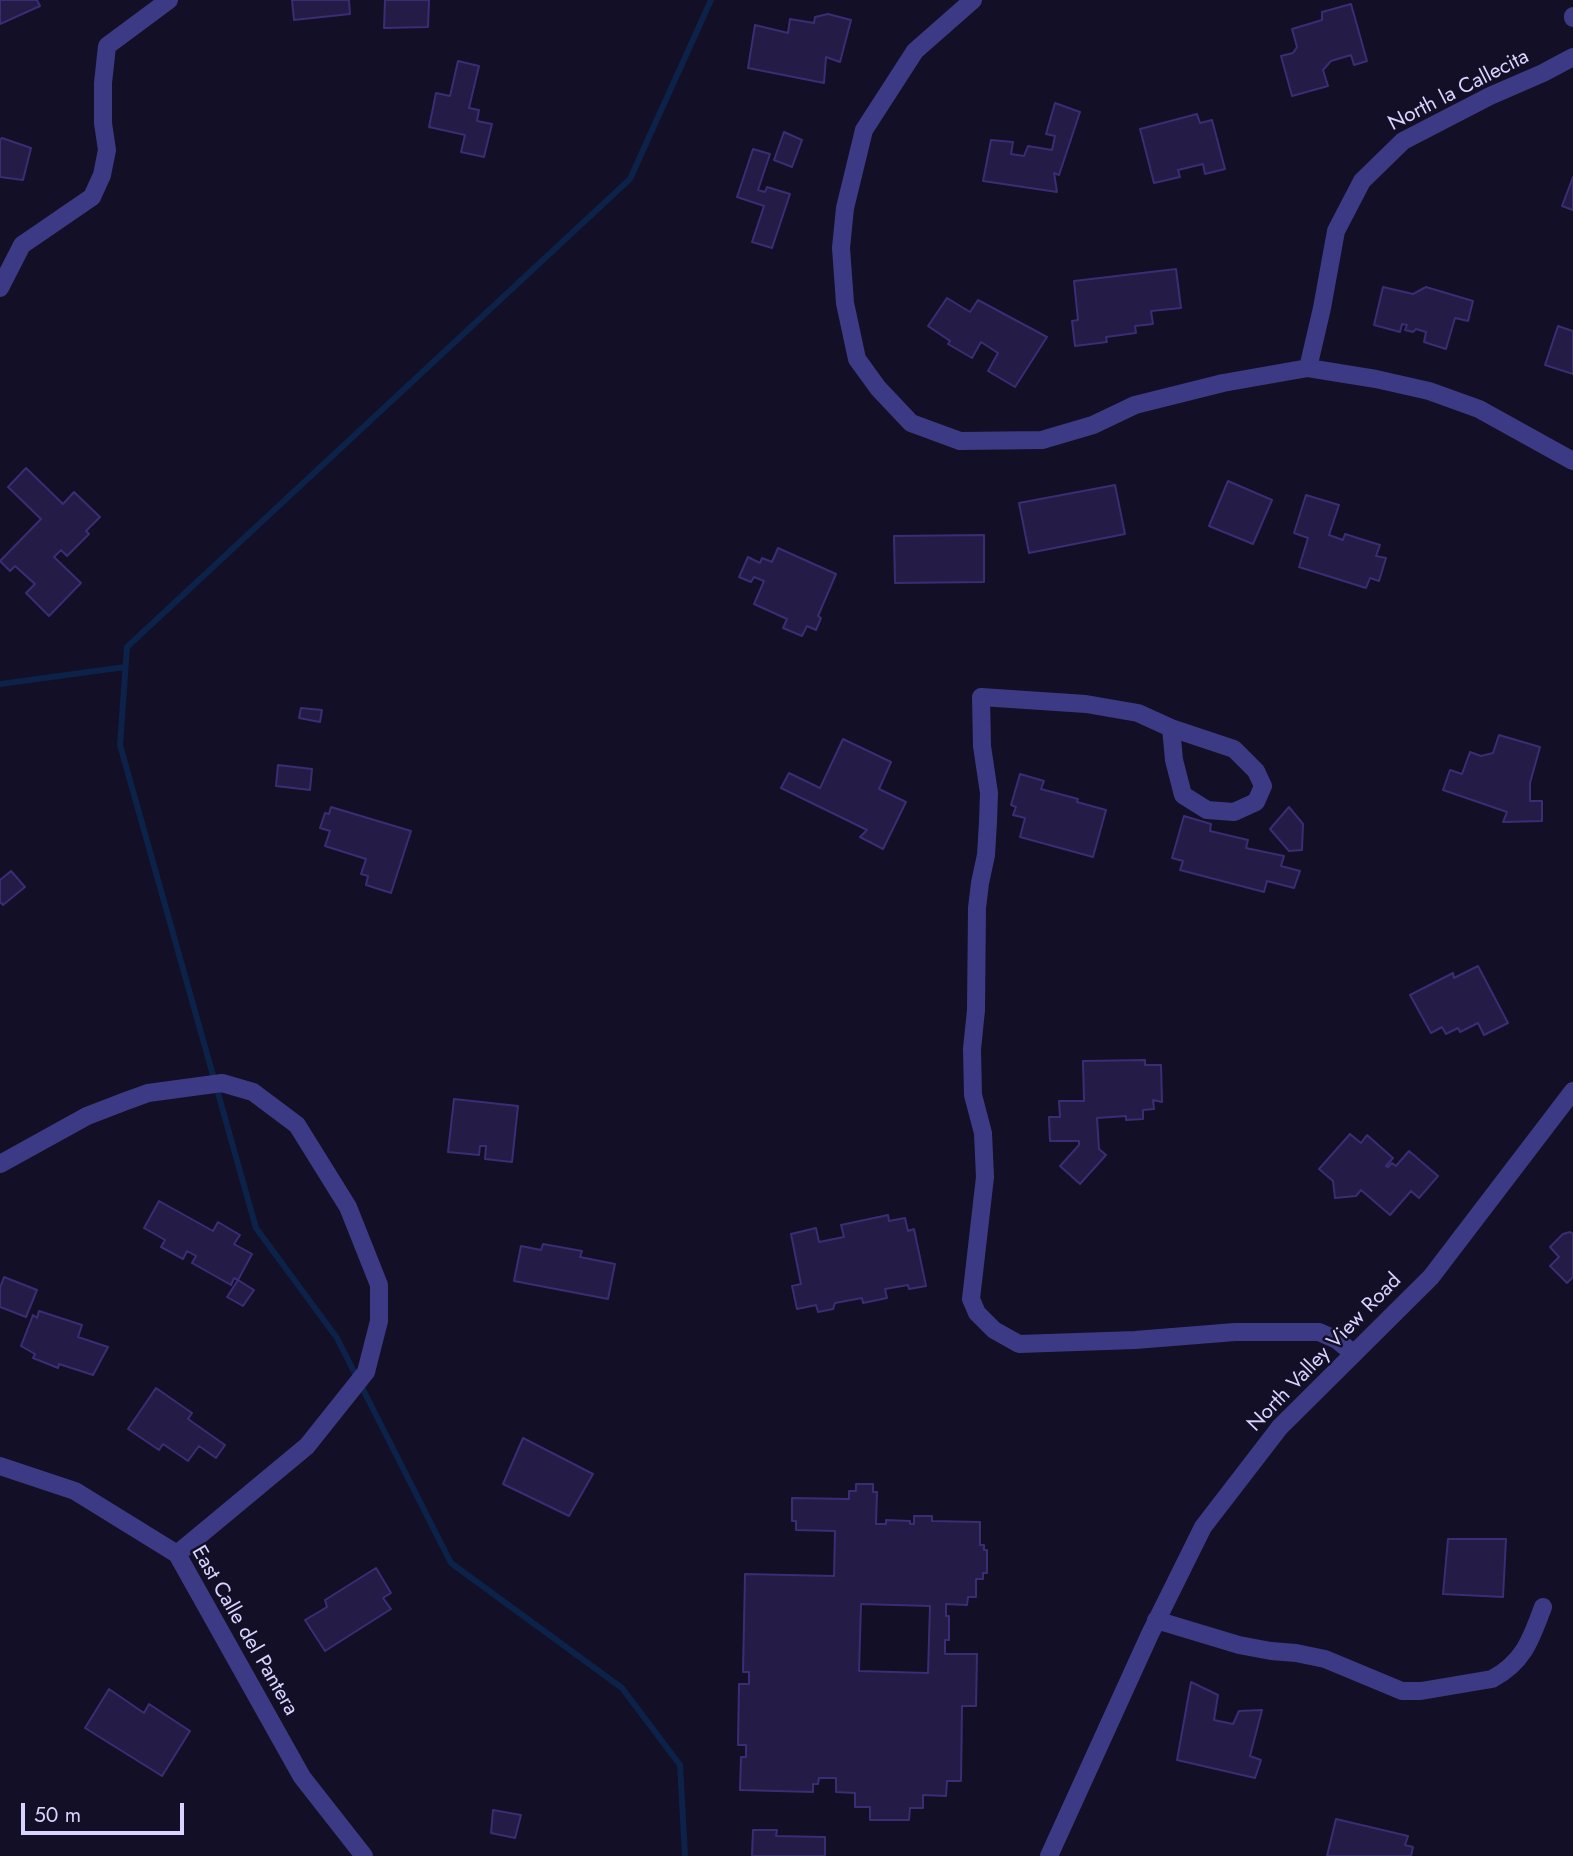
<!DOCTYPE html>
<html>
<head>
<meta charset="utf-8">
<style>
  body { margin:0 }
  #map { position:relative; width:1573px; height:1856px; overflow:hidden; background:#130f26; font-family:Jost,sans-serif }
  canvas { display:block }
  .scale { position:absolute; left:21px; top:1803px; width:163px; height:32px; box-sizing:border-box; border:4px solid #d9d4ff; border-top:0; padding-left:9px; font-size:21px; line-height:24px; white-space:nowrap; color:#d9d4ff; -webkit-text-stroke:5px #130f26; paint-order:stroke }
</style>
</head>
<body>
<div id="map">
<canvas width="1573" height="1856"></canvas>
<div class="scale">50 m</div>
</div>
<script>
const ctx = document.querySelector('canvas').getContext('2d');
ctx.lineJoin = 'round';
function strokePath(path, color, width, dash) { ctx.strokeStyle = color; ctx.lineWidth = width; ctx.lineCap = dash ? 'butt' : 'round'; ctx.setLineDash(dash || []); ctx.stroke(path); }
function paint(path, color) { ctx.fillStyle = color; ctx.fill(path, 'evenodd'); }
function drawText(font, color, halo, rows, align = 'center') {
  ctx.font = font + ' Jost,sans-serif'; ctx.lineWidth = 5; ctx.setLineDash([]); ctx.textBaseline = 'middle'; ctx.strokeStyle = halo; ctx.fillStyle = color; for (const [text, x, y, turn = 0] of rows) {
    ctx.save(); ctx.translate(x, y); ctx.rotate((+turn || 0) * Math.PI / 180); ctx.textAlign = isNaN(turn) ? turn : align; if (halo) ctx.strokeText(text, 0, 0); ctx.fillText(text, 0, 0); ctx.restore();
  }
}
strokePath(new Path2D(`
  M 0,684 L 125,667
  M 685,1856 L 680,1765 L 622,1688 L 451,1563 L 337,1338 L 256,1228 L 120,745 L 127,647 L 630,179 L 711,0`), '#0c2248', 6);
const building = new Path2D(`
  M 0,0 L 37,0 L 40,6 L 0,24 Z
  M 292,0 L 349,0 L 350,14 L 294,20 Z
  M 385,0 L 429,0 L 428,27 L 384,28 Z
  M 1351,4 L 1367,61 L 1354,65 L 1351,55 L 1331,61 L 1323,70 L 1328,86 L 1292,96 L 1281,56 L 1293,53 L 1297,47 L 1292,29 L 1322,20 L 1322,12 Z
  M 828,14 L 851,20 L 840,62 L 826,57 L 824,83 L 748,68 L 755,25 L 788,33 L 790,19 L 814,23 L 815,17 Z
  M 458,61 L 479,66 L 469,108 L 479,110 L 477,121 L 492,124 L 484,157 L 461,152 L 465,135 L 429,127 L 436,93 L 450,96 Z
  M 1055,103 L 1080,112 L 1059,175 L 1054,173 L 1057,192 L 983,181 L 991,140 L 1013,142 L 1011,154 L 1024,156 L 1028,146 L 1052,150 L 1055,136 L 1046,134 Z
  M 1197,114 L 1200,123 L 1212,120 L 1225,169 L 1205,174 L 1203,164 L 1178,170 L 1180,177 L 1154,183 L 1140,129 Z
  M 784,132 L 802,140 L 792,167 L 774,160 Z
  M 2,138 L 31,148 L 23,180 L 0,177 L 0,140 Z
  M 753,149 L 770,154 L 758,190 L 765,192 L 767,187 L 790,194 L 772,248 L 752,242 L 764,206 L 737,197 Z
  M 1573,177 L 1573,210 L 1562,206 Z
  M 1176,269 L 1181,308 L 1151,311 L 1153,324 L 1135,326 L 1136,333 L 1106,337 L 1107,342 L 1075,346 L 1072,321 L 1078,320 L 1074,281 Z
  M 1383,287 L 1413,294 L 1426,287 L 1473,301 L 1468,321 L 1455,318 L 1446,349 L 1424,342 L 1426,332 L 1416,329 L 1413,332 L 1405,330 L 1407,325 L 1402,324 L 1400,332 L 1374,325 Z
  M 947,298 L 970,312 L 978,300 L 1047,337 L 1015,387 L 988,371 L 998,353 L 981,342 L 972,358 L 948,344 L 950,341 L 928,326 Z
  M 1558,326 L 1573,331 L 1573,374 L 1545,365 Z
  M 26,468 L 63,504 L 74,492 L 100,517 L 86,531 L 89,534 L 67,556 L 61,550 L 54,557 L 81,583 L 49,616 L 26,593 L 35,584 L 15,566 L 10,571 L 0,561 L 41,519 L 8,487 Z
  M 1228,481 L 1272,500 L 1253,544 L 1209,526 Z
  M 1115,485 L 1125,534 L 1029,553 L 1019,503 Z
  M 1306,495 L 1339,505 L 1329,535 L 1343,540 L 1345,534 L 1380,545 L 1376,556 L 1386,558 L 1379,581 L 1370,578 L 1366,588 L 1299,567 L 1308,538 L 1294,533 Z
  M 984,535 L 984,582 L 895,583 L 894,536 Z
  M 778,548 L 836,574 L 818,616 L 821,618 L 816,630 L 807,626 L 802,636 L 783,628 L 787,619 L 754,604 L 764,581 L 754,577 L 751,582 L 739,577 L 748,557 L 760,563 L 762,558 L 772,562 Z
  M 301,708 L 322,710 L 320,722 L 299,718 Z
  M 1499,735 L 1540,747 L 1530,783 L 1530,801 L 1542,801 L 1542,821 L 1503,822 L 1507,812 L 1443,790 L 1450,770 L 1462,774 L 1470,752 L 1481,756 L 1493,753 Z
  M 843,739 L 891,762 L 879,789 L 906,802 L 883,849 L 860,837 L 867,830 L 781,788 L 789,773 L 820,788 Z
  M 278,765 L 312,769 L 310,790 L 276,786 Z
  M 1020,774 L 1044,781 L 1041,789 L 1078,799 L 1077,802 L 1106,810 L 1093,857 L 1020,837 L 1025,818 L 1013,815 L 1016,807 L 1011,805 Z
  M 331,807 L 411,831 L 391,893 L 366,885 L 368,876 L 361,874 L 366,859 L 325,846 L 330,831 L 320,828 L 325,813 L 329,814 Z
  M 1289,807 L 1303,824 L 1302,850 L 1289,851 L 1270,829 Z
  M 1184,816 L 1211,824 L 1210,831 L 1248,840 L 1246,848 L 1284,856 L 1281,866 L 1300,871 L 1294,888 L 1267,881 L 1264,892 L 1180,870 L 1183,861 L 1172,858 Z
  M 11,871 L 25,887 L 3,905 L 0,902 L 0,880 Z
  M 1478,966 L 1508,1023 L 1484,1035 L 1478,1023 L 1460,1032 L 1458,1028 L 1446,1034 L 1442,1027 L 1431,1033 L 1410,995 L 1453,973 L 1454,978 Z
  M 1145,1060 L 1145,1065 L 1161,1065 L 1162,1102 L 1153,1100 L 1154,1109 L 1143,1110 L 1143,1119 L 1126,1120 L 1126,1116 L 1097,1118 L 1099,1149 L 1106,1155 L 1080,1184 L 1060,1166 L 1079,1145 L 1079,1141 L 1050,1141 L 1049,1117 L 1060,1117 L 1059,1101 L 1084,1101 L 1083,1061 Z
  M 454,1099 L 518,1106 L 512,1162 L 485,1159 L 486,1146 L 480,1146 L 479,1155 L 448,1152 Z
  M 1350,1134 L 1361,1143 L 1367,1135 L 1393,1158 L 1386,1166 L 1388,1167 L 1392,1163 L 1396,1166 L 1409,1151 L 1438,1176 L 1419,1198 L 1411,1191 L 1390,1215 L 1361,1190 L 1356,1196 L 1335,1198 L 1333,1181 L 1319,1169 Z
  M 159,1201 L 213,1231 L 218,1222 L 240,1235 L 234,1244 L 252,1254 L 238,1280 L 234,1278 L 231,1285 L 192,1263 L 196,1256 L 187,1251 L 183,1259 L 161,1247 L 165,1240 L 144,1228 Z
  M 888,1215 L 889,1221 L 905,1218 L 908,1231 L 914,1229 L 926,1286 L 909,1289 L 908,1285 L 885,1289 L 887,1298 L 863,1303 L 862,1298 L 835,1303 L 833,1309 L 818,1312 L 816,1305 L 797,1309 L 792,1286 L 801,1284 L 791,1234 L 816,1228 L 819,1242 L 844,1237 L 841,1225 Z
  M 1570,1232 L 1573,1234 L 1573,1277 L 1567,1283 L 1550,1266 L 1559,1257 L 1550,1247 L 1563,1234 Z
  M 543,1244 L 582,1251 L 580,1257 L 615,1264 L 608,1299 L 514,1281 L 521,1246 L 541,1250 Z
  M 4,1277 L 37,1290 L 26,1317 L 0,1307 L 0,1288 Z
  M 238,1280 L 254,1290 L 243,1306 L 227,1297 Z
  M 39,1311 L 82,1325 L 78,1337 L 108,1347 L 93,1375 L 59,1364 L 58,1368 L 33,1358 L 35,1354 L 21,1346 L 33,1315 L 37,1318 Z
  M 156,1388 L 192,1413 L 188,1419 L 225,1445 L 216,1458 L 199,1446 L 188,1461 L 163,1444 L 159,1450 L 128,1429 Z
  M 523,1438 L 593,1474 L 569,1516 L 503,1484 Z
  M 856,1484 L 873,1484 L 873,1492 L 877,1492 L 876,1524 L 886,1524 L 886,1520 L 910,1521 L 910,1524 L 914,1524 L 914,1516 L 932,1516 L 932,1521 L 980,1522 L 980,1545 L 984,1545 L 984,1550 L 987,1550 L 987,1573 L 983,1573 L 983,1579 L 976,1579 L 976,1597 L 968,1597 L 967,1605 L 946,1604 L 946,1616 L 949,1616 L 949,1640 L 945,1640 L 945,1654 L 977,1654 L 976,1706 L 962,1706 L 961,1781 L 947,1781 L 946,1796 L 923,1795 L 923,1808 L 910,1808 L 909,1820 L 870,1820 L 870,1807 L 855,1807 L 855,1793 L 836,1792 L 836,1778 L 819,1778 L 818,1784 L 813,1784 L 813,1792 L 740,1790 L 741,1757 L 746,1757 L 746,1745 L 738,1745 L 739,1684 L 749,1684 L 749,1672 L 743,1672 L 745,1574 L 834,1576 L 835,1531 L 796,1530 L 796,1521 L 792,1521 L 792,1498 L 849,1499 L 849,1491 L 856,1491 ZM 861,1604 L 930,1606 L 928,1673 L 859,1671 Z
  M 1448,1539 L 1506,1539 L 1503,1597 L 1443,1594 Z
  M 376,1568 L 391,1593 L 383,1598 L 391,1609 L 325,1651 L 305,1620 L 327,1607 L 325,1600 Z
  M 1191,1682 L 1218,1695 L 1214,1720 L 1233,1724 L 1239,1711 L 1262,1710 L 1250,1756 L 1261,1760 L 1255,1778 L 1177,1760 Z
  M 109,1689 L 144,1713 L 149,1704 L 190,1731 L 162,1776 L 85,1728 Z
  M 493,1810 L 521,1815 L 515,1838 L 491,1833 Z
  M 1336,1819 L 1408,1836 L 1405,1845 L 1413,1847 L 1411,1856 L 1327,1856 Z
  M 753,1830 L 777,1830 L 776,1836 L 825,1837 L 825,1856 L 752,1856 Z`);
paint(building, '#241b47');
strokePath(building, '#3b2d73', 2);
strokePath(new Path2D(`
  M 973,0 L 915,51 L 864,130 L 845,208 L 841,248 L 845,303 L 857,359 L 878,388 L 911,423 L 960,441 L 1042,440 L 1093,425 L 1135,405 L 1223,383 L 1308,368 L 1376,379 L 1429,391 L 1479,409 L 1573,461
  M 1573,16 L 1573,18
  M 0,288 L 22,245 L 92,197 L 102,175 L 107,150 L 103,123 L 103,83 L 107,46 L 169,0
  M 1308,368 L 1322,308 L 1336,231 L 1362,181 L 1403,141 L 1490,96 L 1543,73 L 1573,57
  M 1171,728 L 1174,760 L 1183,795 L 1207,810 L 1234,812 L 1256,802 L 1263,786 L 1256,771 L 1234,749 L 1171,728 L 1138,713 L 1086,704 L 981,697 L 982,746 L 989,793 L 988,822 L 986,855 L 980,883 L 977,908 L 976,1010 L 972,1049 L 973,1095 L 983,1133 L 985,1177 L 971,1299 L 977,1313 L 994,1330 L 1019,1344 L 1135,1340 L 1235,1332 L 1319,1332 L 1337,1340 L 1354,1354
  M 0,1164 L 87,1116 L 126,1101 L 148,1093 L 222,1083 L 253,1092 L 297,1125 L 348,1207 L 379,1285 L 379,1321 L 366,1372 L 307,1446 L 177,1554
  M 0,1466 L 75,1491 L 177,1554 L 302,1777 L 364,1856
  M 1156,1620 L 1239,1645 L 1271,1651 L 1296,1653 L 1325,1659 L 1402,1691 L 1421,1691 L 1492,1679 C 1524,1662 1531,1639 1543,1607
  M 1049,1856 L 1150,1634 L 1203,1527 L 1280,1427 L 1431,1277 L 1573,1091`), '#3d3a85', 18);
drawText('21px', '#d9d4ff', '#130f26', [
  ["North la Callecita",1459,91,-27],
  ["North Valley View Road",1325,1353,-46],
  ["East Calle del Pantera",244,1631,60]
]);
</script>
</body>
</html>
